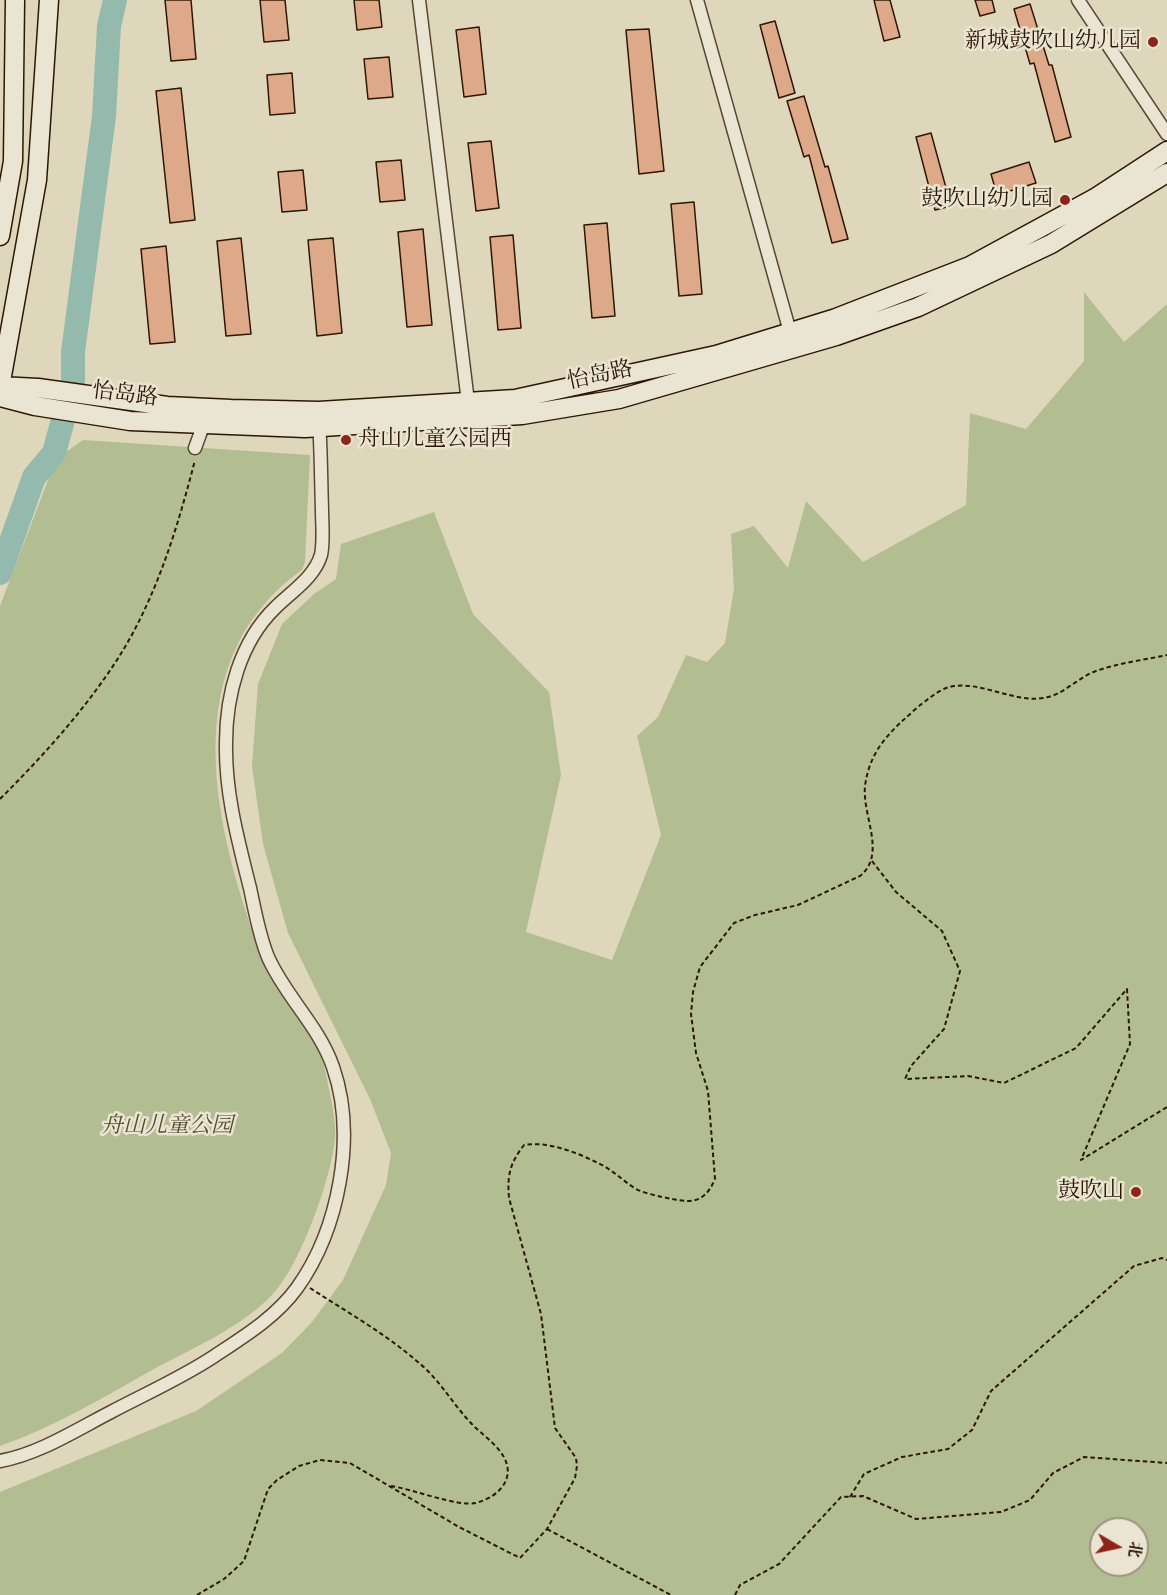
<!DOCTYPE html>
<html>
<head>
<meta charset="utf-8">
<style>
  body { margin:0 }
  #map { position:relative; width:1167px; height:1595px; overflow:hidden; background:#dfd7bc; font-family:"IM FELL French Canon","Noto Serif SC",serif }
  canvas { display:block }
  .north { position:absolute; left:1089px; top:1517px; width:60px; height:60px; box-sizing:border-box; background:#eae5d3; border:2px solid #9f937f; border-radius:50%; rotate:99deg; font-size:16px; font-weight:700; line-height:24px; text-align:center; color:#2e1700 }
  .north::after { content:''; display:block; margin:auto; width:21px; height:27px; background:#8f2418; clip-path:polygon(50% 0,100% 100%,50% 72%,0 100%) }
</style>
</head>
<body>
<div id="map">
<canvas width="1167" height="1595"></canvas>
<div class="north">北</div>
</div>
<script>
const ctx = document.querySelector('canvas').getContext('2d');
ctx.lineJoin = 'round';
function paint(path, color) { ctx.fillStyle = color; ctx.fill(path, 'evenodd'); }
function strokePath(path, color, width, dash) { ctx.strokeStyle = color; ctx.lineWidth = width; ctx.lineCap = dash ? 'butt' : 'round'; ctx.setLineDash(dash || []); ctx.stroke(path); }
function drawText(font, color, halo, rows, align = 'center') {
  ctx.font = font + ' "IM FELL French Canon","Noto Serif SC",serif'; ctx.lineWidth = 5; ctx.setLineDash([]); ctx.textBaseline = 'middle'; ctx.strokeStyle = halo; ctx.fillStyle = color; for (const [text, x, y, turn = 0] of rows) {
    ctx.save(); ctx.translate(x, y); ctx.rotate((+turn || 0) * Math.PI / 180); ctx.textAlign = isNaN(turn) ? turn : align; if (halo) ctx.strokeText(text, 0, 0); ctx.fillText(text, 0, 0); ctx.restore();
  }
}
paint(new Path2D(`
  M 1084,292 L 1124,342 L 1167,304 L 1167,1595 L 0,1595 L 0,1492 L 196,1411 L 282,1353 L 312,1322 L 343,1280 L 386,1185 L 391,1153 L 370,1099 L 288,933 L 263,844 L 252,766 L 258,684 L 282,624 L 314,594 L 336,579 L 341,544 L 434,512 L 473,614 L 549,692 L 561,775 L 526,932 L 612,960 L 661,835 L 637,736 L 658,717 L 686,655 L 707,662 L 725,643 L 734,589 L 731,534 L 754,526 L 788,568 L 806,501 L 863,562 L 966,505 L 970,413 L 1026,429 L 1084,361 ZM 1101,1529 L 1137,1529 L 1137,1565 L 1101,1565 Z
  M 83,440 L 310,455 L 305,562 L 302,570 C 172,662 215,831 262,957 C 275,992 302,1018 319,1051 C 325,1064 327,1081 330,1094 C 333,1108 336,1125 335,1138 C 332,1177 299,1269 271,1296 C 240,1328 193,1348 154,1369 C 104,1397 54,1427 0,1446 L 0,606 L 56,459 Z`), '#b2be91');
strokePath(new Path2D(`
  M 0,573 L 34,477 L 54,453 L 73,383 L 73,352 L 104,116 L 109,26 L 115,0`), '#94baad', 24);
const building = new Path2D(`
  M 165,0 L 191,0 L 196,59 L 171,61 Z
  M 260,0 L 285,0 L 289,40 L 264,42 Z
  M 354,0 L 379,0 L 382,27 L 357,30 Z
  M 874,0 L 890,0 L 900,37 L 884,41 Z
  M 975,0 L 992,0 L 995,12 L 980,16 Z
  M 1030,4 L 1049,65 L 1052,65 L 1071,137 L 1055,142 L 1034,63 L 1030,64 L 1014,9 Z
  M 775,21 L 795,93 L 779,98 L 760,25 Z
  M 479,27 L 486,94 L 464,97 L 456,30 Z
  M 649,29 L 664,171 L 639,174 L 626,30 Z
  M 389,57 L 393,97 L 368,99 L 364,59 Z
  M 292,73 L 295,113 L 270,115 L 267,75 Z
  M 181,88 L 195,220 L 170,223 L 156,91 Z
  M 804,96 L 825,167 L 828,166 L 848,239 L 832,243 L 809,155 L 804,157 L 787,101 Z
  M 931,133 L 951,206 L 935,210 L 916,137 Z
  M 491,141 L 499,208 L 476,211 L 468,143 Z
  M 401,160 L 405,200 L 380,202 L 376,162 Z
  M 1029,162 L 1036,183 L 997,195 L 991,174 Z
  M 303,170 L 307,210 L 282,212 L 278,172 Z
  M 694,202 L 702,294 L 679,296 L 671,204 Z
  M 607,223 L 615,316 L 592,318 L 584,225 Z
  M 423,229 L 432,325 L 407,327 L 398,232 Z
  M 513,235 L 521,328 L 498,330 L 490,237 Z
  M 241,238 L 251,334 L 226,336 L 217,241 Z
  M 333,238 L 342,333 L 317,336 L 308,240 Z
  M 166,246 L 175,342 L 150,344 L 141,249 Z`);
paint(building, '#dda988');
strokePath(building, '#2e1700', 1.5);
const street = new Path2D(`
  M 419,0 L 468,402
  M 697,0 L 790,332
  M 1078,0 L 1167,134
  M 195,448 L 203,426
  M 0,1461 C 39,1454 76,1430 111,1412 C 145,1394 181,1378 213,1357 C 243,1337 275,1318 297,1288 C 339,1229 357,1136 333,1067 C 319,1026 285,996 268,957 C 259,935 255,911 250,888 C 238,840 225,793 226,743 C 226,695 240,642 275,608 C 292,591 314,578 321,555 C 324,541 322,524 322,510 C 321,480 321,450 319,420`);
const secondary = new Path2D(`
  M 0,236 L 13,161 L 15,0
  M 0,386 L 38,388 L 167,406 L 231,409 L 319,411 L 515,399 L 716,355 L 836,318 L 970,266 L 1095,198 L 1167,151
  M 0,387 L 37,180 L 49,0
  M 0,397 L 35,406 L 130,421 L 305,428 L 522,415 L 619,399 L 836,336 L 918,307 L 1051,244 L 1167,173`);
strokePath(street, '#5a472f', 15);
strokePath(secondary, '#2e1700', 21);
strokePath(new Path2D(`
  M 0,799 C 42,757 82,713 115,663 C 155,602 177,530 195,460
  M 872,861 L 896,892 L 942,931 L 960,971 L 944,1029 L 911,1066 L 905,1079 L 968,1076 L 1004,1083 L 1076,1048 L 1127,989 L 1130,1044 L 1081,1160 L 1167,1107
  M 310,1288 C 347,1312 386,1334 419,1363 C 439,1379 452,1403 470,1422 C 479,1432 491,1440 499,1450 C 519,1474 502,1496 476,1503 C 458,1507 412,1489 391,1486
  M 850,1497 L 864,1474 L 902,1457 L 948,1449 L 972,1430 L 991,1391 L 1134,1266 L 1162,1258 L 1167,1260
  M 547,1529 L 671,1595
  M 197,1595 L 224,1579 L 244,1561 L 268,1489 L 277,1480 L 299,1466 L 320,1460 L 350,1463 L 459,1527 L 520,1558 L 547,1529 L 575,1478 L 577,1466 L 576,1458 L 555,1428 L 541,1314 L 509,1198 C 507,1175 510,1163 524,1145 C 547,1141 576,1152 598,1163 C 613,1170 623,1181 636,1189 C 644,1193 654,1195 662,1197 C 688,1202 703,1207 715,1179 L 708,1091 L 696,1053 L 691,1014 L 693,992 L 700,967 L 734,923 L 755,915 L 798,905 L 860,876 C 887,854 862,816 865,786 C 870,748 892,730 919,706 C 930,698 940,688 954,686 C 985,682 1018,705 1048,697 C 1065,693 1079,677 1096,671 C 1118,663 1144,660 1167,655
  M 735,1595 L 740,1585 L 779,1564 L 841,1497 L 863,1496 L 916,1519 L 1001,1512 L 1030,1500 L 1053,1473 L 1084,1457 L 1167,1463`), '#2e1700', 2, [4.5, 3]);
strokePath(street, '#eae5d3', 12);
strokePath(secondary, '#eae5d3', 18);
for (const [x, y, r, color] of [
  [1153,42,6,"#8f2418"],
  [1065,200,6,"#8f2418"],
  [346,440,6,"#8f2418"],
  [1136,1192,6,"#8f2418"]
]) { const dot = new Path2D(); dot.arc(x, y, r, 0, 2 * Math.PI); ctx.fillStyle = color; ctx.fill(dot); strokePath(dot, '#eae5d3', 2); }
drawText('22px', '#2e1700', '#eae5d3', [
  ["新城鼓吹山幼儿园",1141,42],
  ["鼓吹山幼儿园",1053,200],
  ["舟山儿童公园西",358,440,"left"],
  ["鼓吹山",1124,1192]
], 'right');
drawText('22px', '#2e1700', '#eae5d3', [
  ["怡岛路",600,376,-12],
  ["怡岛路",125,395,7]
]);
drawText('italic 22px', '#56492c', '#eae5d3', [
  ["舟山儿童公园",167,1127]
]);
</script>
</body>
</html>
